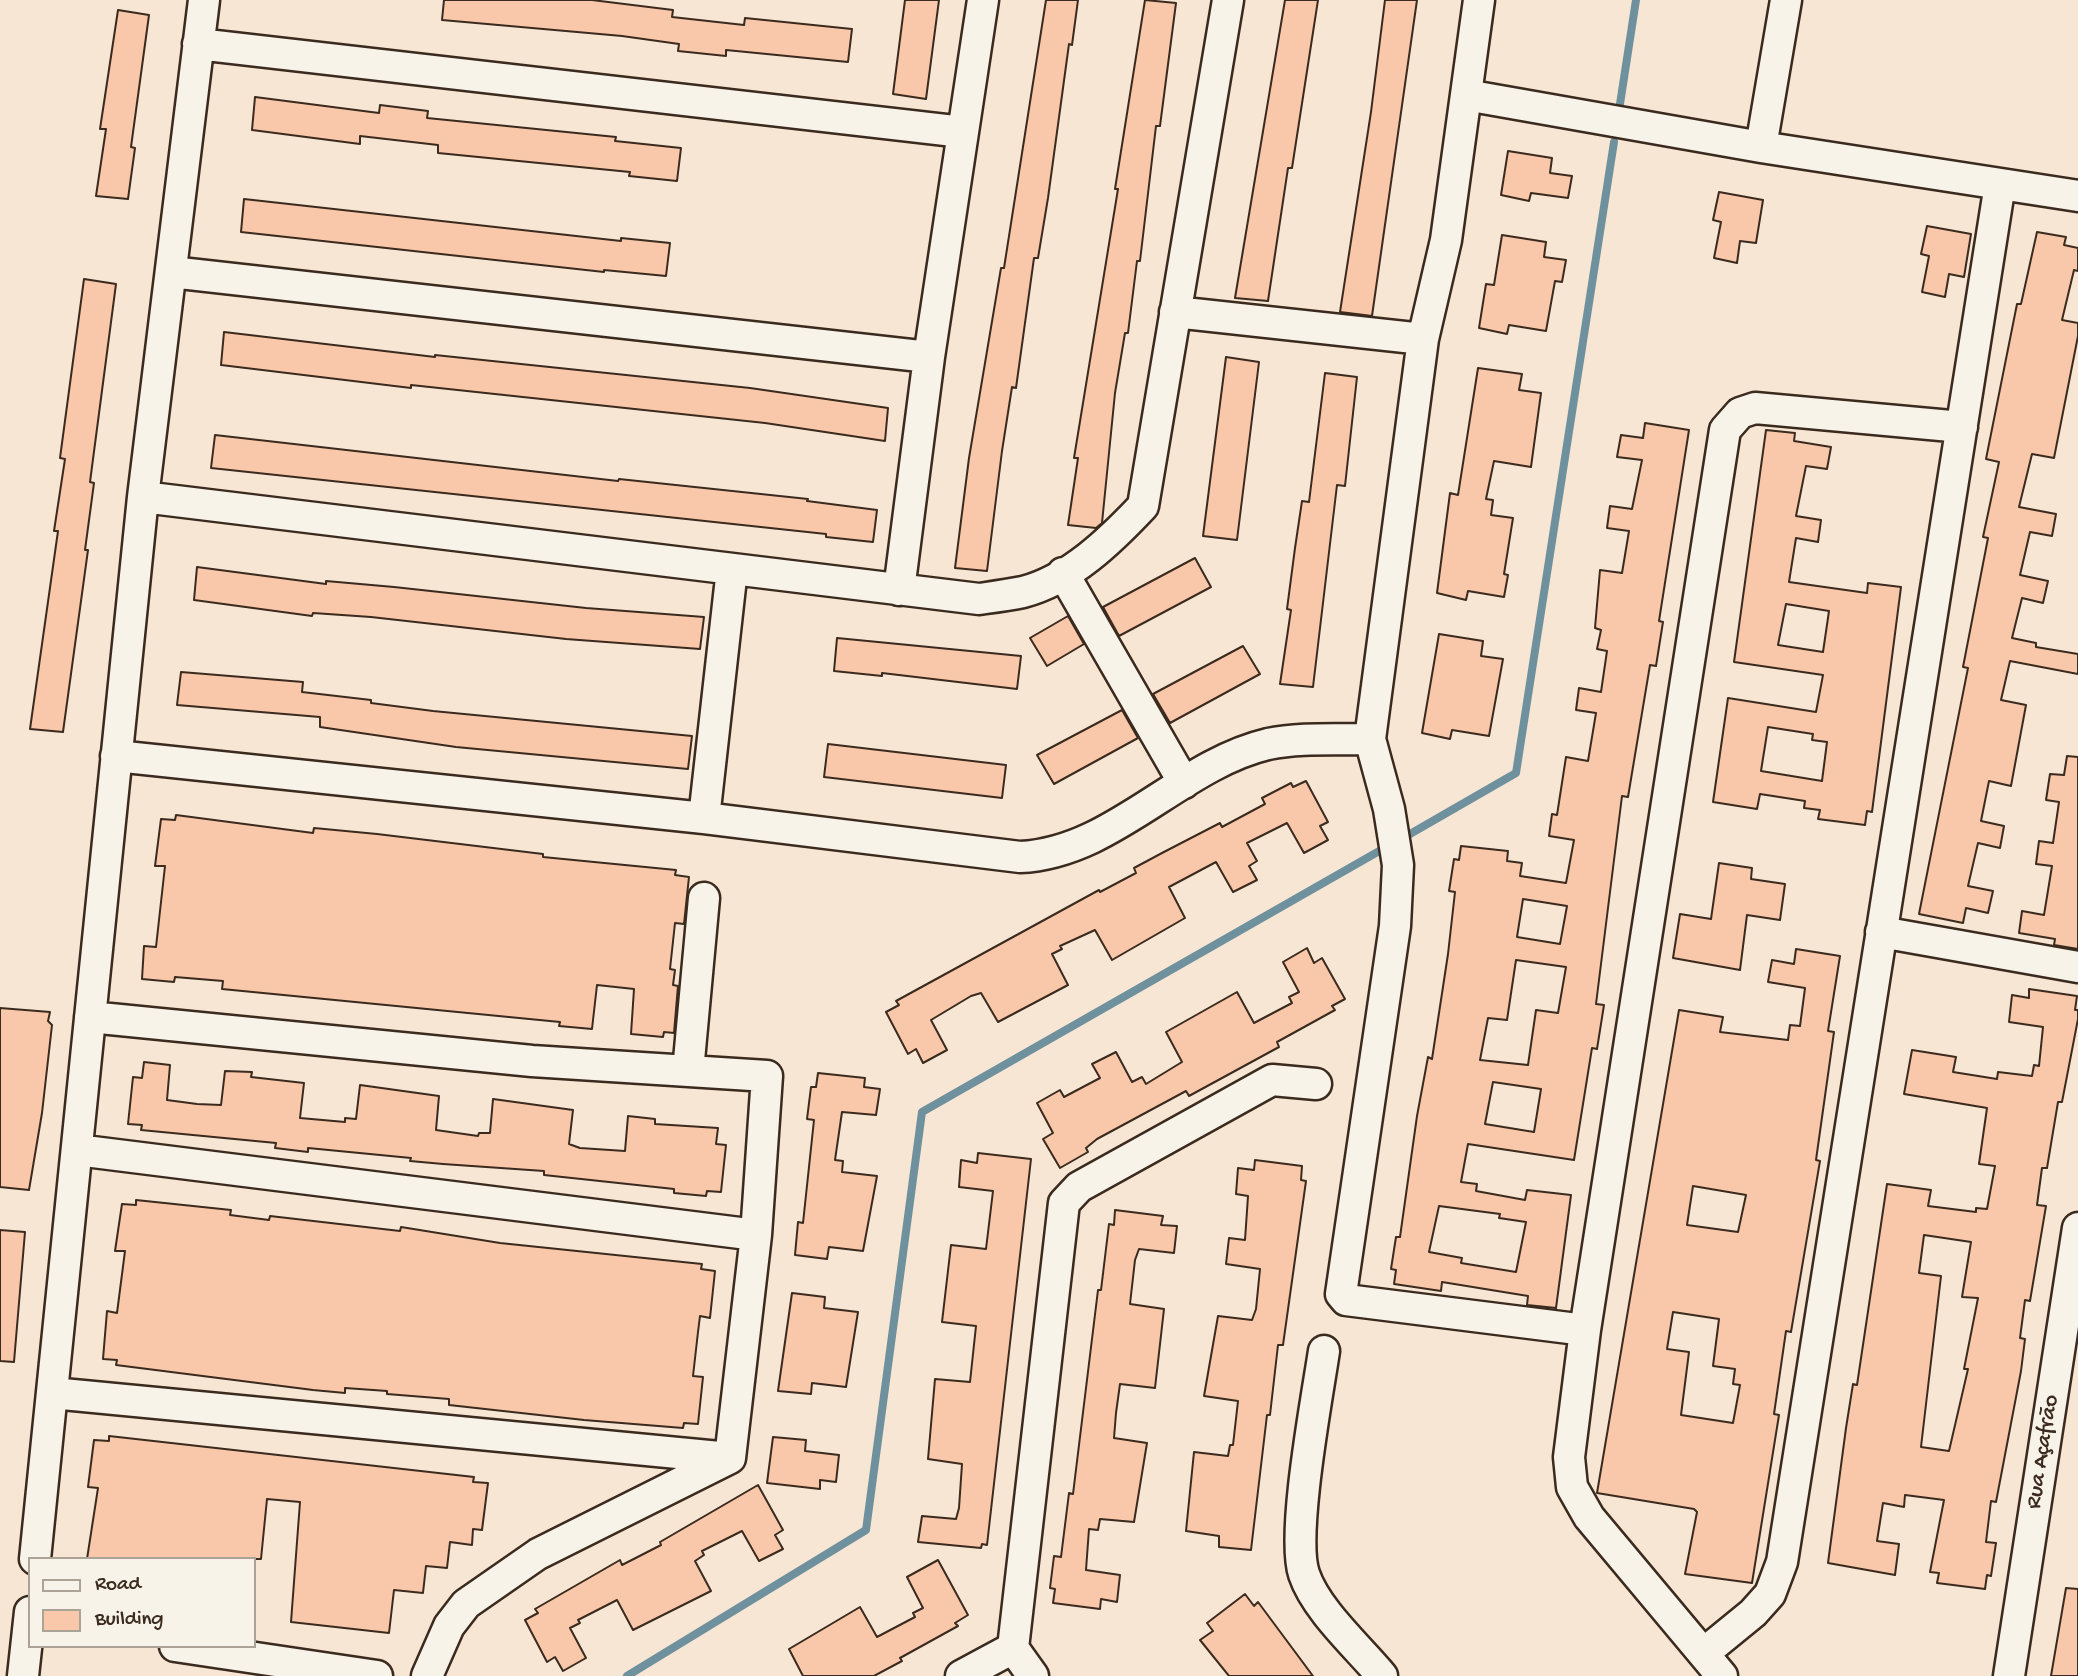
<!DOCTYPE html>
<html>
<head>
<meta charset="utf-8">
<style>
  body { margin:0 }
  #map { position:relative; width:2078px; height:1676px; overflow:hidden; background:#f8e6d5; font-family:"Gochi Hand",sans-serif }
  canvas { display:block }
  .legend { position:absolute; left:28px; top:1557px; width:228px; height:91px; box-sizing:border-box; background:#f7f3e8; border:2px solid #aca397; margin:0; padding:9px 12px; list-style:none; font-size:21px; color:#3b2a1e }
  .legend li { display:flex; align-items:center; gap:14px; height:35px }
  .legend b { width:35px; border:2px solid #aca397 }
</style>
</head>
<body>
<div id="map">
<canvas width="2078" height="1676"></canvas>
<ul class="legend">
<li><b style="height:9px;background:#f7f3e8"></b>Road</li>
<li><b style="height:19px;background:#f9c7a9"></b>Building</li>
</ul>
</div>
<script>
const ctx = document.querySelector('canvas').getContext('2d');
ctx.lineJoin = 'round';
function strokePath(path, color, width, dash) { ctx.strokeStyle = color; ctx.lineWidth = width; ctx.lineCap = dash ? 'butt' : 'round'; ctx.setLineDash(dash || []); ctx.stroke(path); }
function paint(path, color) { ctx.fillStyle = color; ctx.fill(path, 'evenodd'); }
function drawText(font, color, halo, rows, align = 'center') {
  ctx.font = font + ' "Gochi Hand",sans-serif'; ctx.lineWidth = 5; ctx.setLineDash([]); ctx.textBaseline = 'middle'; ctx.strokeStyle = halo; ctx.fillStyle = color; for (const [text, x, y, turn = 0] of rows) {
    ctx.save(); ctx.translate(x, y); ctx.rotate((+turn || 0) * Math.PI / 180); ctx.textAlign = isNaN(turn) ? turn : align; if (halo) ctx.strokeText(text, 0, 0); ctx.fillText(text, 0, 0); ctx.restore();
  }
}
strokePath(new Path2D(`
  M 1620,104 L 1636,0
  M 1410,834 L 1516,773 L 1614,142
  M 627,1676 L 866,1530 L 922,1112 L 1381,850`), '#6f919e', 8);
const building = new Path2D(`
  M 444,0 L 592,0 L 673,10 L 672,17 L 744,25 L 745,18 L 852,29 L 848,62 L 726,50 L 726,56 L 678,51 L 679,44 L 622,36 L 442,20 Z
  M 905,0 L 939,0 L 926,99 L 893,94 Z
  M 1046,0 L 1078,0 L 1072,45 L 1069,44 L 1048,198 L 1038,258 L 1034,258 L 1016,388 L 1012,387 L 1002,451 L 987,571 L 955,568 L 969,458 L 1001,268 L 1004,268 Z
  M 1145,0 L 1176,3 L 1160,126 L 1156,126 L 1140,261 L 1137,261 L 1128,333 L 1125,333 L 1115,393 L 1102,523 L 1096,528 L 1068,525 L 1078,458 L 1074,458 L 1118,189 L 1115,189 Z
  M 1285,0 L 1318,0 L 1292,168 L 1288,168 L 1268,301 L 1235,298 Z
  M 1385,0 L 1417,0 L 1372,316 L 1340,312 L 1371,112 Z
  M 118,10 L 149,15 L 131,147 L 135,148 L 128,199 L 96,196 L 106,129 L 100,129 Z
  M 255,97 L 379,113 L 380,105 L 428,111 L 427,118 L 616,137 L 615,141 L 681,148 L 677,181 L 629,176 L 630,172 L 438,153 L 438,145 L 360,136 L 360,144 L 252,130 Z
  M 1508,151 L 1552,158 L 1550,173 L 1572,176 L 1568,198 L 1531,193 L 1529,201 L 1501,195 Z
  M 1719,192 L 1763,200 L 1756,243 L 1740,241 L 1737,263 L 1714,258 L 1721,222 L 1713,220 Z
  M 244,199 L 621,241 L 621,238 L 670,243 L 666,276 L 604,270 L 604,272 L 241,232 Z
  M 1927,226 L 1971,234 L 1964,277 L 1949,274 L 1945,297 L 1922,292 L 1929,256 L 1921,254 Z
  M 2037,232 L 2066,237 L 2064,245 L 2078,248 L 2078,271 L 2074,270 L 2062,320 L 2078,323 L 2078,336 L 2054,458 L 2032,454 L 2019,507 L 2056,514 L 2052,536 L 2030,532 L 2020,575 L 2048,581 L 2043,603 L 2022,598 L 2012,638 L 2036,643 L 2036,647 L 2078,654 L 2078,674 L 2010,661 L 2001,700 L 2026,705 L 2011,786 L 1989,781 L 1981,821 L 2004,826 L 2000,848 L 1978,843 L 1968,886 L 1993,891 L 1988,913 L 1966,908 L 1963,923 L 1919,914 L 1968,668 L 1963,667 L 1988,538 L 1983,537 L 1999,462 L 1986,459 L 2017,304 L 2021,304 Z
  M 1502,235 L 1546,242 L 1544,257 L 1566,260 L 1562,282 L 1555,281 L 1546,331 L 1509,325 L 1507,334 L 1479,328 L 1486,284 L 1494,285 Z
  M 84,279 L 116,284 L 90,482 L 94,483 L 85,550 L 88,550 L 63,732 L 30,729 L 58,531 L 54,531 L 65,459 L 60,458 Z
  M 224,332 L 435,357 L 435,355 L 750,388 L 888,408 L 885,441 L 765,423 L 411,385 L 411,388 L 221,365 Z
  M 1226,357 L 1259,362 L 1237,540 L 1203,536 Z
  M 1478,368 L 1522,374 L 1519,390 L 1541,393 L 1531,467 L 1494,461 L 1486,499 L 1493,500 L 1491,515 L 1513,518 L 1504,574 L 1508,575 L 1504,597 L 1468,591 L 1466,600 L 1437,593 L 1450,493 L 1458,495 Z
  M 1325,373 L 1357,377 L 1345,486 L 1337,485 L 1313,687 L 1280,684 L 1291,610 L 1287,609 L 1295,548 L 1302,501 L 1309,502 Z
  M 1645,423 L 1689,430 L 1659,621 L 1663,622 L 1656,666 L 1650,665 L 1628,797 L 1622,796 L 1596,1004 L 1604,1005 L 1597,1049 L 1592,1048 L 1574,1160 L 1468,1144 L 1461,1182 L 1477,1184 L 1476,1191 L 1525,1200 L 1527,1190 L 1571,1195 L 1556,1308 L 1527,1305 L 1528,1296 L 1442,1282 L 1441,1291 L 1394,1284 L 1396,1270 L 1391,1269 L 1396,1237 L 1400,1237 L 1417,1116 L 1428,1057 L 1432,1059 L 1448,954 L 1455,892 L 1449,891 L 1454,859 L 1459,860 L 1461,846 L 1508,851 L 1507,861 L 1522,863 L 1520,876 L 1566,883 L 1574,840 L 1549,836 L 1552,814 L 1557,815 L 1566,757 L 1588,761 L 1596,713 L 1576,710 L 1579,688 L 1601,692 L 1607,651 L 1597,649 L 1601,630 L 1595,628 L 1600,570 L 1622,573 L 1629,531 L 1607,528 L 1610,506 L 1632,509 L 1642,460 L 1617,457 L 1621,435 L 1643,438 ZM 1523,899 L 1567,906 L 1560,944 L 1517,937 ZM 1516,960 L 1566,967 L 1558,1013 L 1536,1010 L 1528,1065 L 1480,1060 L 1488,1018 L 1507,1020 ZM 1493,1082 L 1541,1089 L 1534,1132 L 1485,1124 ZM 1439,1206 L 1500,1214 L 1499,1218 L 1526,1222 L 1516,1272 L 1461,1263 L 1462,1258 L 1429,1252 Z
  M 1766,430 L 1795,433 L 1794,441 L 1831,447 L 1827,469 L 1806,466 L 1796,516 L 1821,520 L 1818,542 L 1796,538 L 1789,582 L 1867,593 L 1868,583 L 1901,587 L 1872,812 L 1867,811 L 1865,825 L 1818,819 L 1820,810 L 1804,808 L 1805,801 L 1760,794 L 1757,809 L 1713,802 L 1728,698 L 1816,712 L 1823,675 L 1734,662 ZM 1786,604 L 1829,611 L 1823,652 L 1778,645 ZM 1768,727 L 1813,734 L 1812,740 L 1827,742 L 1822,781 L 1761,771 Z
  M 215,435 L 618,481 L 619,479 L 808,499 L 807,501 L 877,510 L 873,542 L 826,537 L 826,534 L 211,468 Z
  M 1195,558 L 1211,587 L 1119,636 L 1103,607 Z
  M 197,567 L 326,584 L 326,581 L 394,587 L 586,608 L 704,617 L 700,649 L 566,639 L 371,617 L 313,613 L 312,616 L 194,600 Z
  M 1068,616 L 1084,644 L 1047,666 L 1030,638 Z
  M 1439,634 L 1483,641 L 1481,656 L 1503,659 L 1489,736 L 1452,730 L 1450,739 L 1422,733 Z
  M 837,638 L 1021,656 L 1017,689 L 882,673 L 882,676 L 834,671 Z
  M 1243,646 L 1260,674 L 1170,723 L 1153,694 Z
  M 181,672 L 303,682 L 302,692 L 371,700 L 371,703 L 433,711 L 692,736 L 688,769 L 456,747 L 320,727 L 320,717 L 177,705 Z
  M 1122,710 L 1138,738 L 1054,784 L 1037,755 Z
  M 828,744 L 1006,765 L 1002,798 L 824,777 Z
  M 2067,756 L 2078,757 L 2078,949 L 2054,945 L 2055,939 L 2019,933 L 2022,911 L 2044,915 L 2052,866 L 2036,864 L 2039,841 L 2053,843 L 2059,802 L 2046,800 L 2050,774 L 2064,775 Z
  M 1306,781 L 1328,822 L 1320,826 L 1328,840 L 1304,853 L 1287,823 L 1247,843 L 1257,861 L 1249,866 L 1257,880 L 1233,892 L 1216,862 L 1169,887 L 1185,918 L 1112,960 L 1095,930 L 1060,946 L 1062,949 L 1052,954 L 1068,985 L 998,1022 L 981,993 L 971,996 L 931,1020 L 947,1050 L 923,1063 L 916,1049 L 908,1054 L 886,1012 L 899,1005 L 896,1001 L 1099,890 L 1100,892 L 1136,873 L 1134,868 L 1162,853 L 1220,823 L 1222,827 L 1265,804 L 1262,798 L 1291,783 L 1293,787 Z
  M 176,815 L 313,833 L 314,828 L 377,834 L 543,854 L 543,857 L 676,870 L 675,875 L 689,877 L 684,924 L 675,923 L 670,969 L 675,970 L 673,985 L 678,986 L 674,1033 L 664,1032 L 663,1037 L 631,1034 L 634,989 L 597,985 L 592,1029 L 559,1026 L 560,1022 L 222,989 L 223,981 L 175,977 L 174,982 L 142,979 L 144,946 L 156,947 L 165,866 L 155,866 L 161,819 L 175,820 Z
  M 1719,863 L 1752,868 L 1751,879 L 1785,884 L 1780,920 L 1747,915 L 1740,970 L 1673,958 L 1680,914 L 1711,919 Z
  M 1307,948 L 1314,963 L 1322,958 L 1345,999 L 1332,1006 L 1335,1010 L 1277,1042 L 1279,1047 L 1189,1096 L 1186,1091 L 1097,1139 L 1086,1148 L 1088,1152 L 1060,1168 L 1043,1139 L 1053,1133 L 1037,1103 L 1060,1090 L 1064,1097 L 1100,1078 L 1092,1064 L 1116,1052 L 1132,1082 L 1142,1077 L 1146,1084 L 1182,1062 L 1166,1032 L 1237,992 L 1254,1023 L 1292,1003 L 1289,997 L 1299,992 L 1283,962 Z
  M 1796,949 L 1840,956 L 1828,1031 L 1834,1032 L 1816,1160 L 1820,1161 L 1791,1332 L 1786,1331 L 1774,1414 L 1779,1415 L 1752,1583 L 1685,1574 L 1697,1512 L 1694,1509 L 1597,1493 L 1679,1010 L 1723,1017 L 1720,1032 L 1788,1040 L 1790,1025 L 1800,1026 L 1805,988 L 1768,982 L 1772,960 L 1794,964 ZM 1693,1186 L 1746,1195 L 1738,1232 L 1687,1225 ZM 1673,1312 L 1719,1319 L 1713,1366 L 1735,1369 L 1733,1384 L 1740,1385 L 1733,1423 L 1681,1415 L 1689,1352 L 1667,1349 Z
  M 2029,989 L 2077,996 L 2075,1010 L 2078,1010 L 2078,1019 L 2062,1102 L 2058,1102 L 2047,1168 L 2042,1168 L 2037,1205 L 2046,1206 L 2030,1301 L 2025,1300 L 2020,1338 L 2025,1339 L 2021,1371 L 1996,1502 L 1991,1501 L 1986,1542 L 1996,1543 L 1991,1576 L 1987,1575 L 1985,1589 L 1937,1583 L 1939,1573 L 1930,1572 L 1944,1500 L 1905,1495 L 1904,1507 L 1883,1503 L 1877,1541 L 1899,1544 L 1895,1575 L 1828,1563 L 1846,1428 L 1853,1384 L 1857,1385 L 1887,1184 L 1931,1190 L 1928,1206 L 1976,1212 L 1976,1208 L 1987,1209 L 1995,1166 L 1979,1164 L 1987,1108 L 1904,1094 L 1912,1050 L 1956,1057 L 1953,1072 L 1997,1079 L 1998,1072 L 2032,1076 L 2034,1065 L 2039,1066 L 2043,1027 L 2009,1022 L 2012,995 L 2029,998 ZM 1924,1235 L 1971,1242 L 1962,1297 L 1978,1298 L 1964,1369 L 1968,1369 L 1949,1451 L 1921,1447 L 1941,1276 L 1919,1273 Z
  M 0,1008 L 50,1012 L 48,1021 L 52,1025 L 42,1113 L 29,1190 L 0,1187 Z
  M 144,1062 L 170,1065 L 167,1100 L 197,1104 L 221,1105 L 225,1071 L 252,1072 L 251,1077 L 304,1083 L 300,1118 L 345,1122 L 345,1118 L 356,1119 L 360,1085 L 439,1096 L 436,1130 L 478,1136 L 479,1133 L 490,1133 L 493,1099 L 573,1110 L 569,1144 L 580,1148 L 625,1151 L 628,1116 L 655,1119 L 655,1124 L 718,1128 L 716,1144 L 726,1145 L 721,1192 L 707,1191 L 706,1196 L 674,1193 L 674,1189 L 544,1175 L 544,1171 L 443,1164 L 410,1161 L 411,1158 L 308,1148 L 308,1152 L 275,1148 L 276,1143 L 141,1130 L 142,1125 L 128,1124 L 133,1077 L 142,1078 Z
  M 818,1073 L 865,1078 L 864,1087 L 880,1089 L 876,1115 L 842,1112 L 835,1160 L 843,1161 L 842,1172 L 877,1176 L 863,1251 L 829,1247 L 827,1259 L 795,1255 L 798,1222 L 803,1223 L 814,1120 L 807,1119 L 811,1087 L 816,1087 Z
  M 978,1153 L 1031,1159 L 987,1545 L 982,1544 L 981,1548 L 918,1542 L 922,1516 L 956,1519 L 959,1508 L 962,1464 L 928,1459 L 935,1379 L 970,1382 L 976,1326 L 942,1322 L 951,1245 L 986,1249 L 993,1191 L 959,1187 L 961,1160 L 977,1163 Z
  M 1255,1160 L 1302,1166 L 1301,1180 L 1306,1181 L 1283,1345 L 1278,1345 L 1270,1415 L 1267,1415 L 1251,1550 L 1219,1547 L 1219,1536 L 1186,1531 L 1194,1452 L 1228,1456 L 1230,1445 L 1233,1445 L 1238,1401 L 1204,1396 L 1218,1316 L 1252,1320 L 1256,1309 L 1260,1269 L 1226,1264 L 1229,1238 L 1245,1240 L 1248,1196 L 1236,1194 L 1238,1168 L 1254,1170 Z
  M 136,1200 L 231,1210 L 230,1215 L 269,1220 L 270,1216 L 400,1231 L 401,1227 L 500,1243 L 702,1264 L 701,1269 L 715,1271 L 710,1318 L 700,1316 L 698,1332 L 693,1376 L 703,1377 L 698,1424 L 684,1423 L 683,1428 L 584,1420 L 449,1405 L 449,1399 L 387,1394 L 387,1391 L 345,1388 L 345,1393 L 313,1390 L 116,1365 L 117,1360 L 103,1359 L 107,1311 L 117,1313 L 125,1251 L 115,1251 L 122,1204 L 136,1205 Z
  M 1115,1210 L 1163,1216 L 1161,1225 L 1177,1226 L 1174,1253 L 1139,1249 L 1135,1260 L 1130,1304 L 1164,1309 L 1155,1388 L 1120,1384 L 1116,1413 L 1114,1438 L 1147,1443 L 1134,1522 L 1100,1519 L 1098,1530 L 1089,1529 L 1086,1570 L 1120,1575 L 1117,1602 L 1101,1599 L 1100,1609 L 1053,1603 L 1055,1589 L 1050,1588 L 1054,1556 L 1061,1557 L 1069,1493 L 1073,1494 L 1098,1290 L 1101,1290 L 1109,1224 L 1114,1225 Z
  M 0,1230 L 25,1232 L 14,1362 L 0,1361 Z
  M 792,1293 L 825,1297 L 824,1308 L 858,1312 L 846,1387 L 812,1383 L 811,1394 L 778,1391 Z
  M 109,1436 L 474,1477 L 473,1482 L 488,1483 L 482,1530 L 473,1529 L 472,1545 L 450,1542 L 447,1568 L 426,1566 L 423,1593 L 394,1590 L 389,1633 L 291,1622 L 300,1502 L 267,1499 L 261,1559 L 87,1559 L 98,1488 L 88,1487 L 94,1440 L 109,1441 Z
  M 773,1437 L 806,1440 L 805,1451 L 839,1455 L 836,1482 L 820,1480 L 820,1489 L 767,1483 Z
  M 758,1485 L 783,1530 L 775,1535 L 783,1549 L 759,1561 L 742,1531 L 702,1551 L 704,1555 L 695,1561 L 711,1591 L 633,1630 L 617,1600 L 578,1620 L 580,1623 L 570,1628 L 586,1658 L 563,1671 L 555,1657 L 547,1662 L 525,1620 L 538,1613 L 535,1609 L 620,1560 L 622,1565 L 661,1545 L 660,1542 Z
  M 938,1560 L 968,1615 L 955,1623 L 958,1626 L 900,1658 L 902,1661 L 874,1676 L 803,1676 L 789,1649 L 860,1607 L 877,1637 L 915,1617 L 913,1613 L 923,1608 L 907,1577 Z
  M 2066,1588 L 2078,1589 L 2078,1676 L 2051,1676 Z
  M 1245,1594 L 1254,1606 L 1258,1602 L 1313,1676 L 1229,1676 L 1200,1640 L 1213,1631 L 1207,1623 Z`);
paint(building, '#f9c7a9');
strokePath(building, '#3b2a1e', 2);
const street = new Path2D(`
  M 1479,0 L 1446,240 L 1423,339 L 1370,739 L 1389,809 L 1398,865 L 1395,926 L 1341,1294 L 1346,1300 L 1585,1330
  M 198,44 L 963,132
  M 1466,95 L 1761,147 L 2078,196
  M 1761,147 L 1786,0
  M 171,272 L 929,357
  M 1175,312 L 1423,339
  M 143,497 L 979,599 C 993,597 1008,595 1023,592 C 1070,580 1111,540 1143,506 L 1228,0
  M 1063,573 L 1184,783
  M 899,590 L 929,357 L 983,0
  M 116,756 L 704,818 L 1020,857 C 1113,853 1179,765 1268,744 C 1301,737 1337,740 1370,739
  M 704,818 L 732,569
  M 1881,932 L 2078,967
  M 90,1017 L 532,1061 L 767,1076 L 756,1235 L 730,1458 L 538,1554 L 466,1604 L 449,1626 L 427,1676
  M 688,1071 L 704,898
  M 77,1150 L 756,1235
  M 1324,1351 C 1317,1398 1291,1535 1304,1574 C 1316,1610 1358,1647 1382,1676
  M 52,1393 L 730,1458
  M 35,1559 L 143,497 L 204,0
  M 175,1646 L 377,1676
  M 1704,1653 L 1753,1613 L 1770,1594 L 1782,1562 L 2000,184
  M 23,1676 L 30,1612
  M 961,1676 L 1013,1648
  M 1033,1676 L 1013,1648 L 1064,1203 L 1079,1187 L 1272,1080 L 1316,1084
  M 1722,1676 L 1589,1517 L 1572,1487 L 1569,1457 L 1585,1330 L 1725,430 L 1740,413 L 1755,408 L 1962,427
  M 2009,1676 L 2078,1228`);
strokePath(street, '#3b2a1e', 35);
strokePath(street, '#f7f3e8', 30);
drawText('23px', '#3b2a1e', '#f7f3e8', [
  ["Rua Açafrão",2044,1452,-81]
]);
</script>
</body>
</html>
